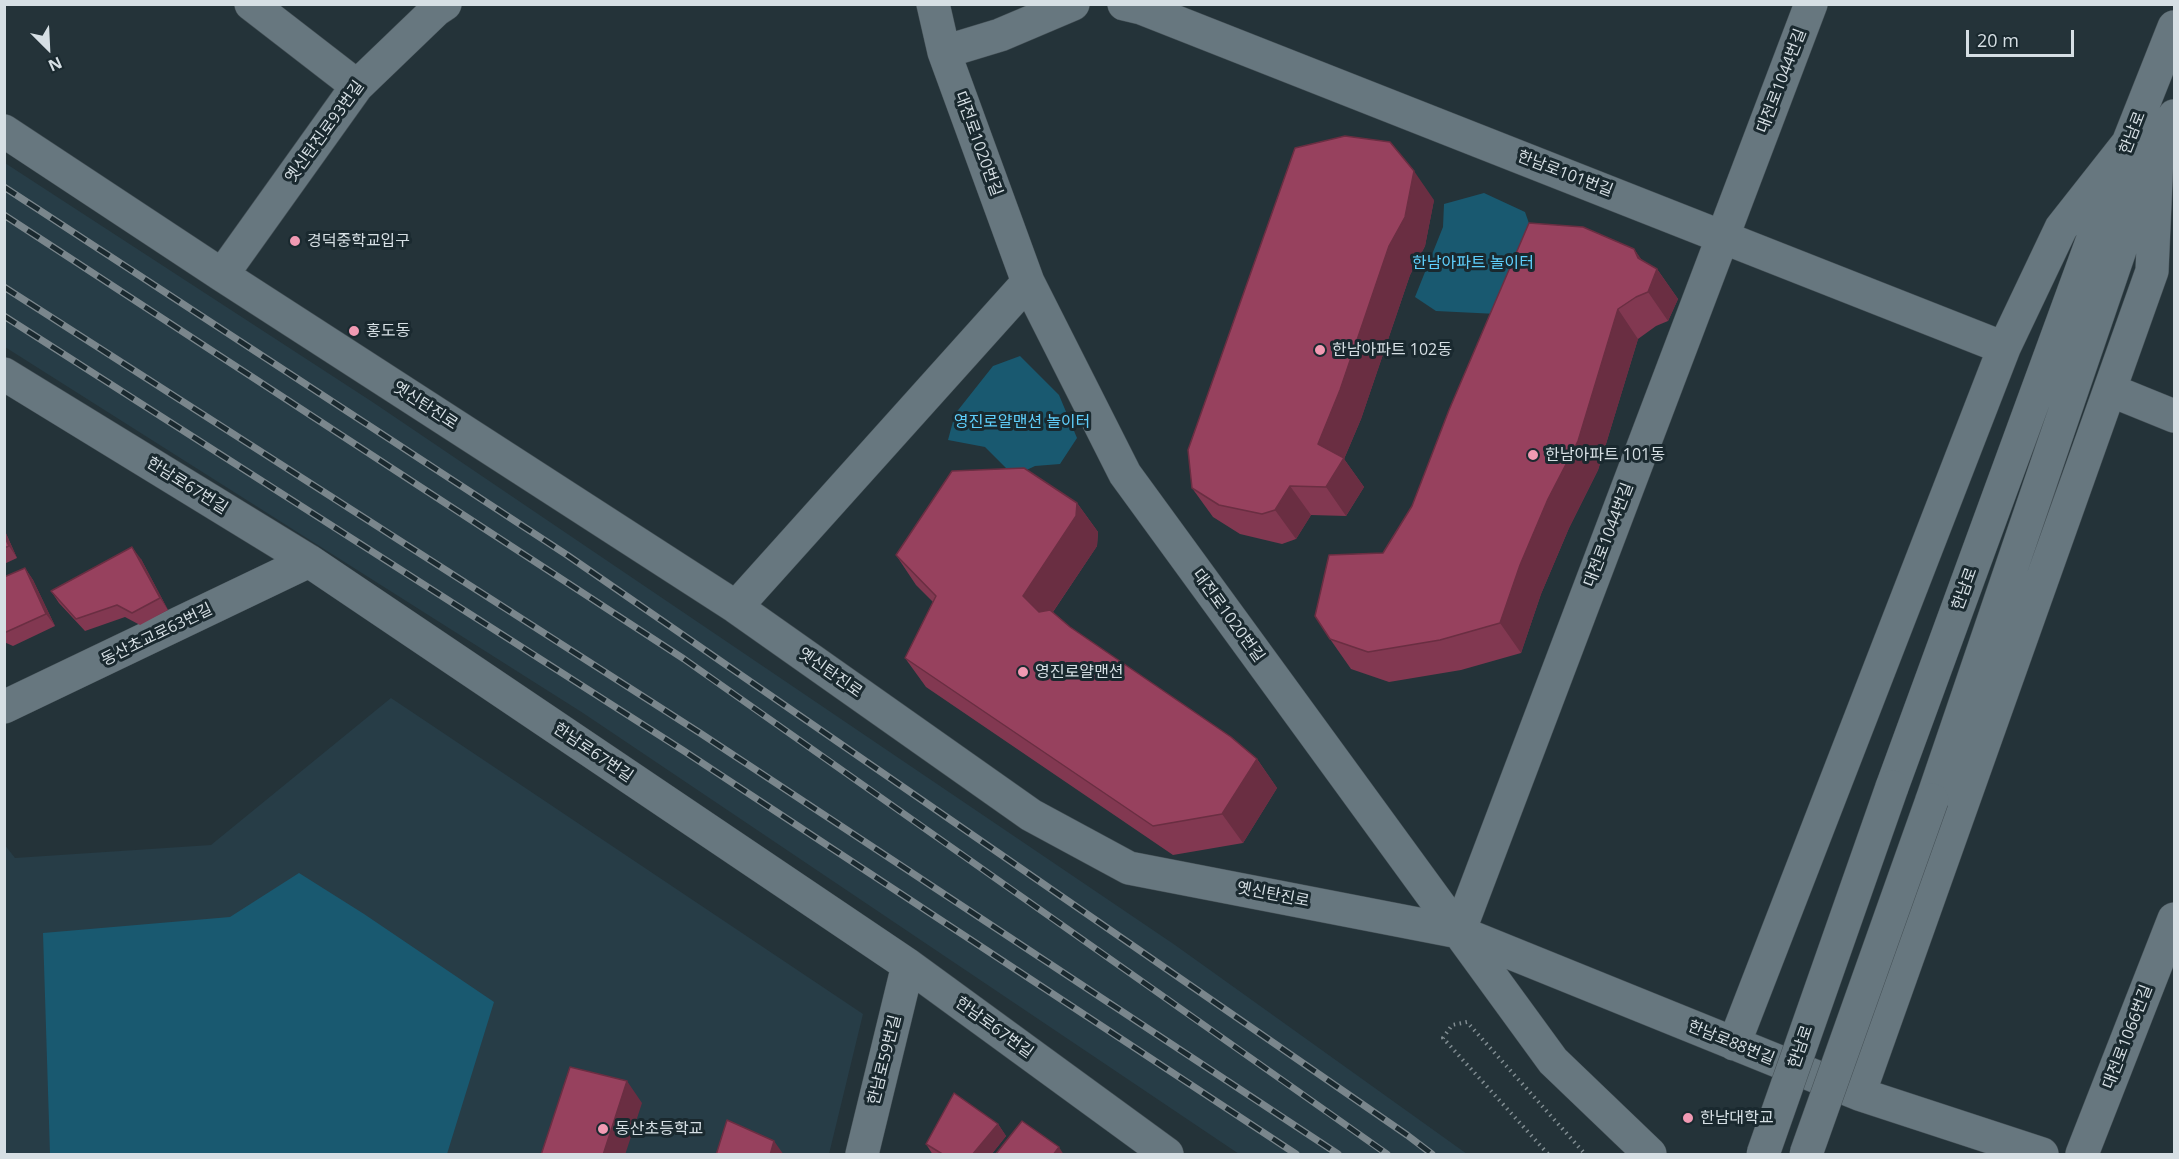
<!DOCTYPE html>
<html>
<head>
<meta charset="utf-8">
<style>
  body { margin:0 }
  #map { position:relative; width:2179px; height:1159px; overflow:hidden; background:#243339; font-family:"Open Sans",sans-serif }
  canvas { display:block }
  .frame { position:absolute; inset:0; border:6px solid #d6dfe4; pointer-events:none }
  .north { position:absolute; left:18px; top:18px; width:60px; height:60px; -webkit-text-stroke:4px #1a292f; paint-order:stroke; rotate:156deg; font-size:16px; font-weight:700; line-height:24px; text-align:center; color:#d6dfe4 }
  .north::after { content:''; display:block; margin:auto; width:21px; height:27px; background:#d6dfe4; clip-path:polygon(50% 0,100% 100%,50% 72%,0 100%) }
  .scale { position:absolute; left:1966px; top:30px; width:108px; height:27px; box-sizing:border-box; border:3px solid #d6dfe4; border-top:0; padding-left:8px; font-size:18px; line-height:21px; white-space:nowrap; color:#d6dfe4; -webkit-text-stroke:4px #1a292f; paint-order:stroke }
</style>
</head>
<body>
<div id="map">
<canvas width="2179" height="1159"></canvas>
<div class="frame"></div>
<div class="north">N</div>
<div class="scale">20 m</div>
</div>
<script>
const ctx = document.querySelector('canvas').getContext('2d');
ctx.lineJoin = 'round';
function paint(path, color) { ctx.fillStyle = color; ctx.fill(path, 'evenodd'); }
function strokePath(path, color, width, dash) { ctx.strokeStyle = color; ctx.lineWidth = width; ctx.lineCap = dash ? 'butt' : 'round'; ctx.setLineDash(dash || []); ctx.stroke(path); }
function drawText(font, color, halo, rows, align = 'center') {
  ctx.font = font + ' "Open Sans","Noto Sans KR",sans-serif'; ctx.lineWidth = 6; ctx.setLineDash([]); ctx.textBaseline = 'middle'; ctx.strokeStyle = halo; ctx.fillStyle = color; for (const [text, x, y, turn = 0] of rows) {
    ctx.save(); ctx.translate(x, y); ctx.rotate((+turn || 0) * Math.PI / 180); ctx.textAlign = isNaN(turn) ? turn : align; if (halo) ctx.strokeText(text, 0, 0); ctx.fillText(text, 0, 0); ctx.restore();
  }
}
paint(new Path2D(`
  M 5,163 L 374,403 L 1175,945 L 1467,1154 L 1239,1154 L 583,713 L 5,347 Z
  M 391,698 L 863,1014 L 829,1154 L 5,1154 L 4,844 L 15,858 L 211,845 Z`), '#273d47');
paint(new Path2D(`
  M 1484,193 L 1525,212 L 1531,229 L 1497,314 L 1436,311 L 1415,297 L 1443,227 L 1444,204 Z
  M 1020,356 L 1059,395 L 1077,438 L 1060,464 L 1035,466 L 1014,476 L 985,447 L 948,440 L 955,414 L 993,366 Z
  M 299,873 L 364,914 L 494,1002 L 447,1154 L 50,1154 L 43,933 L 230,917 Z`), '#195970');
const minor = new Path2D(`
  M 251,4 L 357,86
  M 933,4 L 944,52 L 1028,282 L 1125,474 L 1553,1061 L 1650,1154
  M 1124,4 L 1141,8 L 2004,348
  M 944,52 L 1000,35 L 1073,4
  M 4,131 L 222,275 L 736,607 L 1031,815 L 1129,868 L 1459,932 L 1859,1094 L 2042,1154
  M 222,275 L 357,86 L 436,10 L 445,4
  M 4,374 L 309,561 L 908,965 L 1167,1154
  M 2110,390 L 2174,416
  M 736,607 L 1028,282
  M 4,707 L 309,561
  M 1892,787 L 2128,143 L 2174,27
  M 1932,800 L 2121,247 L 2174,116
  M 1459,932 L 1811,4
  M 1734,1044 L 2004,348 L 2061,228 L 2128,143
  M 1859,1094 L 2152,271 L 2157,157
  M 862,1154 L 908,965
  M 2082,1154 L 2174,919`);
strokePath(minor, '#455157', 34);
strokePath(new Path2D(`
  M 1548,1154 L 1443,1038 L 1452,1025 L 1467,1022 L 1585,1154`), '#818d92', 4, [1.5, 4.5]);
strokePath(minor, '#67777f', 33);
const rail = new Path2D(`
  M 4,187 L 567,555 L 1407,1135 L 1432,1154
  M 4,215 L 684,659 L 1387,1154
  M 4,287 L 700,733 L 1338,1154
  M 4,316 L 684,751 L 1296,1154`);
strokePath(rail, '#7a868c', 7);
strokePath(rail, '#1a292f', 4.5, [14]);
const minorBridge = new Path2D(`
  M 1763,1154 L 1892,787
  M 1806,1154 L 1932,800`);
strokePath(minorBridge, '#455157', 34, []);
strokePath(minorBridge, '#67777f', 33);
paint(new Path2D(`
  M 1434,200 L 1425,246 L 1410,275 L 1361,419 L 1344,459 L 1364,487 L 1346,516 L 1311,515 L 1296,539 L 1282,544 L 1240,534 L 1213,517 L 1192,488 Z
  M 1634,249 L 1642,261 L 1657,269 L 1678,299 L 1668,321 L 1656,326 L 1638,339 L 1598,470 L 1569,528 L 1541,594 L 1521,653 L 1461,670 L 1389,682 L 1351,669 L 1330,639 L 1383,553 Z
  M 1077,503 L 1098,532 L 1097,546 L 1053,612 L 1070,627 L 1257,759 L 1277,788 L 1243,843 L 1173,855 L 926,687 L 905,658 L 933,602 L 916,585 L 896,555 Z
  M 4,529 L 17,558 L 4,564 Z
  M 141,559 L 168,610 L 140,625 L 125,617 L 85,631 L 59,603 L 51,591 Z
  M 25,568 L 33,580 L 55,626 L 13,646 L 4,642 L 4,577 Z
  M 998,1124 L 1006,1136 L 991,1155 L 933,1155 L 926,1144 Z`), '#823851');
paint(new Path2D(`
  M 1414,171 L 1434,200 L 1425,246 L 1410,275 L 1361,419 L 1344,459 L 1364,487 L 1346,516 L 1326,487 L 1318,444 Z
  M 1634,249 L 1654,277 L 1657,269 L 1678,299 L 1668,321 L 1648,292 L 1638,258 Z
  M 1618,309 L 1638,339 L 1598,470 L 1569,528 L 1541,594 L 1521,653 L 1500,623 L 1520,565 Z
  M 1290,486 L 1311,515 L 1296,539 L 1275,510 Z
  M 1077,503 L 1098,532 L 1097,546 L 1044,625 L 1023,596 Z
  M 4,529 L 17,558 L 9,546 L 4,536 Z
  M 132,547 L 141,559 L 168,610 L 160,598 Z
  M 25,568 L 33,580 L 55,626 L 46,614 Z
  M 1257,759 L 1277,788 L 1243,843 L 1222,814 Z
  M 627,1081 L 642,1103 L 625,1155 L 603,1155 Z
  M 998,1124 L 1006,1136 L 991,1155 L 972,1155 Z
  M 774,1141 L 784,1155 L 770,1155 Z
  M 1059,1147 L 1064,1155 L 1053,1155 Z`), '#6a2e42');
const building = new Path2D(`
  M 1345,136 L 1390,142 L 1414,171 L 1405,217 L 1389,246 L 1340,390 L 1318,444 L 1344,458 L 1326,487 L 1290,486 L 1275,510 L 1262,514 L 1219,505 L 1192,488 L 1188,450 L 1295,148 Z
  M 1529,223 L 1583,227 L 1634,249 L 1638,258 L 1657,269 L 1648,292 L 1636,297 L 1618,309 L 1578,441 L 1548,499 L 1520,565 L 1500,623 L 1440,640 L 1368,652 L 1330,639 L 1315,616 L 1329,555 L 1383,553 L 1412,506 L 1449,410 Z
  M 1024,468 L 1077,503 L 1076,516 L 1023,596 L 1039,612 L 1050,610 L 1070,627 L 1231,737 L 1257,759 L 1222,814 L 1153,826 L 905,658 L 936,596 L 896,555 L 952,471 Z
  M 4,536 L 9,546 L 4,548 Z
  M 132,547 L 160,598 L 132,613 L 117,605 L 76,619 L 51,591 Z
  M 25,568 L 46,614 L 4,633 L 4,577 Z
  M 570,1067 L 627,1081 L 603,1155 L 541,1155 Z
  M 954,1093 L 998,1124 L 972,1155 L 944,1155 L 926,1144 Z
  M 727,1120 L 774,1141 L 770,1155 L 716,1155 Z
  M 1022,1121 L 1059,1147 L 1053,1155 L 995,1155 Z`);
paint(building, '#97415e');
strokePath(building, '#6a2e42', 1.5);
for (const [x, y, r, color] of [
  [295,241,6,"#f19ab3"],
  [354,331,6,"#f19ab3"],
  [1320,350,6,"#f19ab3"],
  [1533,455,6,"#f19ab3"],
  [1023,672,6,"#f19ab3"],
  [1688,1118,6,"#f19ab3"],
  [603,1129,6,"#f19ab3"]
]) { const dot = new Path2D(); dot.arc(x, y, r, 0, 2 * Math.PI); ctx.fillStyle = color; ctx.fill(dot); strokePath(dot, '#1a292f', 2); }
drawText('16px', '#d6dfe4', '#1a292f', [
  ["대전로1044번길",1782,81,-69],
  ["옛신탄진로93번길",325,132,-54],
  ["한남로",2133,133,-69],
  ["대전로1020번길",978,144,70],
  ["한남로101번길",1565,174,21],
  ["옛신탄진로",425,406,33],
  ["한남로67번길",187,486,32],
  ["대전로1044번길",1609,535,-69],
  ["한남로",1965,589,-70],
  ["대전로1020번길",1228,616,54],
  ["동산초교로63번길",157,635,-26],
  ["옛신탄진로",830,673,35],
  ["한남로67번길",593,753,34],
  ["옛신탄진로",1273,895,11],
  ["한남로67번길",994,1028,36],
  ["대전로1066번길",2128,1037,-69],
  ["한남로88번길",1731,1043,22],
  ["한남로",1801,1047,-71],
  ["한남로59번길",885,1060,-76]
]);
drawText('16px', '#d6dfe4', '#1a292f', [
  ["경덕중학교입구",307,241],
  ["홍도동",366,331],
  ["한남아파트 102동",1332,350],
  ["한남아파트 101동",1545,455],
  ["영진로얄맨션",1035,672],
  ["한남대학교",1700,1118],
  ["동산초등학교",615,1129]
], 'left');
drawText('16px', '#5fcffc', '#1a292f', [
  ["한남아파트 놀이터",1473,263],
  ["영진로얄맨션 놀이터",1022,422]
]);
</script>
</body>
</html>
